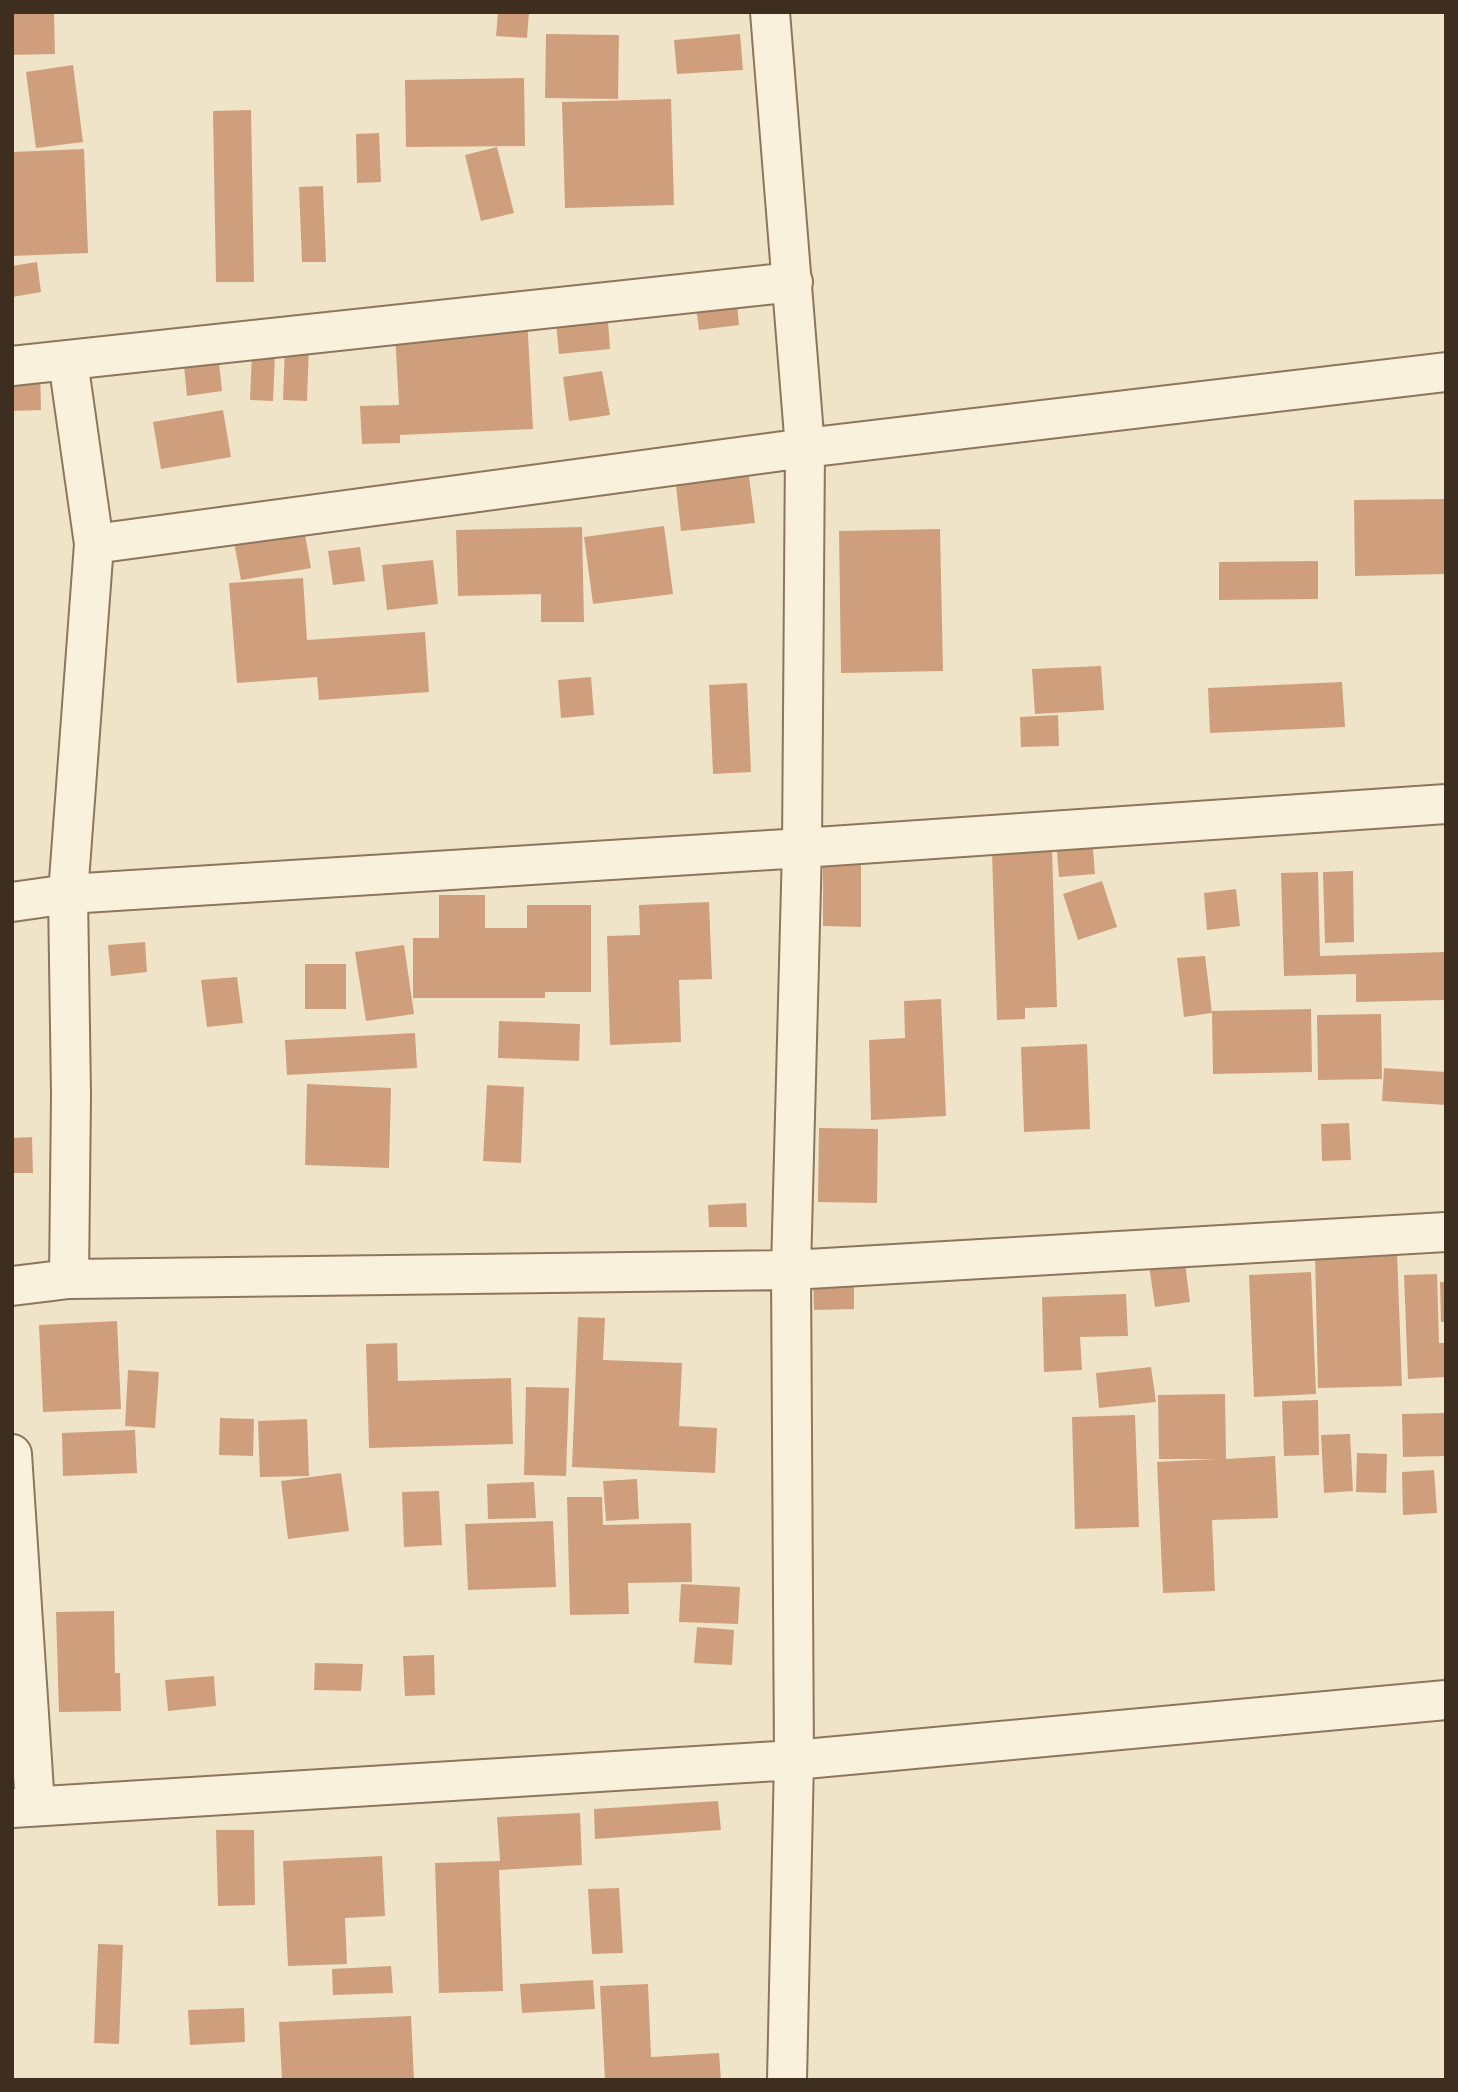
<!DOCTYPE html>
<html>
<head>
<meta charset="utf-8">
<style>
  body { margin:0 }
  #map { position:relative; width:1458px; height:2092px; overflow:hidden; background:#f0e4c8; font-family:Bitter,serif }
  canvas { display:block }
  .frame { position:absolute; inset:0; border:14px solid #3d2e20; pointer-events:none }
</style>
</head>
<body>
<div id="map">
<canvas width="1458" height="2092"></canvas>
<div class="frame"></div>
</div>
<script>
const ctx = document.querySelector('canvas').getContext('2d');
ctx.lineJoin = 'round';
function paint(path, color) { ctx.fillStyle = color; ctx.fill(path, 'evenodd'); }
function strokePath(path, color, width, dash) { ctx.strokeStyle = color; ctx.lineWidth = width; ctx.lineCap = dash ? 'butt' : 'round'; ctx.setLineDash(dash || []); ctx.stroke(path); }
paint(new Path2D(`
  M 12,12 L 54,12 L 55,54 L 12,55 Z
  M 498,12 L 529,12 L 527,38 L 496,36 Z
  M 546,34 L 619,35 L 618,99 L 545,98 Z
  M 740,34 L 743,70 L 677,74 L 674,40 Z
  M 73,65 L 83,142 L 36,148 L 26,72 Z
  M 524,78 L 525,146 L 406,147 L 405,80 Z
  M 671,99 L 674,205 L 565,208 L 562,102 Z
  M 251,110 L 254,282 L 216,282 L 213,111 Z
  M 379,133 L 381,182 L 357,183 L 356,134 Z
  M 497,147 L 514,213 L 481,221 L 465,155 Z
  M 84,149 L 88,253 L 12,256 L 12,152 Z
  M 323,186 L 326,262 L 302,262 L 299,187 Z
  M 37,262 L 41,292 L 12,297 L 12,266 Z
  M 736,295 L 739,325 L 699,330 L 695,300 Z
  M 607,307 L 610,349 L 559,354 L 555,312 Z
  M 527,316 L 533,429 L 400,435 L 400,443 L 362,444 L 360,406 L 399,405 L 395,333 Z
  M 217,343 L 222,391 L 187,396 L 182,346 Z
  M 285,345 L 309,346 L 307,401 L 283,400 Z
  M 252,353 L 275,355 L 273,401 L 250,400 Z
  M 40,367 L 41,410 L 12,411 L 12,368 Z
  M 602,371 L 610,415 L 569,421 L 563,377 Z
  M 223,410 L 231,457 L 161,469 L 153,422 Z
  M 748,468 L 755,523 L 681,531 L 675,476 Z
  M 1446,499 L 1446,574 L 1355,576 L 1354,500 Z
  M 303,524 L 311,568 L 241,580 L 233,537 Z
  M 664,526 L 673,594 L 593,604 L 584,537 Z
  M 582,527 L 584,622 L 541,622 L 541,594 L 458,596 L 456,530 Z
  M 940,529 L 943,671 L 841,673 L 839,531 Z
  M 360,547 L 365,581 L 333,585 L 328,551 Z
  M 433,560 L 438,604 L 387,610 L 382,565 Z
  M 1318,561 L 1318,599 L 1219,600 L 1219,562 Z
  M 303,578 L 307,640 L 425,632 L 429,692 L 319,700 L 317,677 L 237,683 L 229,583 Z
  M 1101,666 L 1104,710 L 1035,714 L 1032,669 Z
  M 591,677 L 594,715 L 561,718 L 558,680 Z
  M 1342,682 L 1345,727 L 1210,733 L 1208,688 Z
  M 747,683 L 751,772 L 713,774 L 709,685 Z
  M 1058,715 L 1059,746 L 1021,747 L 1020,717 Z
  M 1092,837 L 1095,874 L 1059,877 L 1056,840 Z
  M 1052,850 L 1057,1007 L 1025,1008 L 1025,1019 L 997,1020 L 992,852 Z
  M 823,859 L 861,859 L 861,927 L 823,926 Z
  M 1353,871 L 1354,942 L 1325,943 L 1323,872 Z
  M 1318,872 L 1320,956 L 1446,952 L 1446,1000 L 1356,1002 L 1356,974 L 1284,976 L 1281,873 Z
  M 1102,881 L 1117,927 L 1078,940 L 1063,894 Z
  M 1236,889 L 1240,926 L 1207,930 L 1204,893 Z
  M 439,895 L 485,895 L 485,928 L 527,928 L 527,905 L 591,905 L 591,992 L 545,992 L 545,998 L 413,998 L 413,938 L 439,938 Z
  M 709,902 L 712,979 L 679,980 L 681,1042 L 610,1045 L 607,936 L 640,935 L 639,905 Z
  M 145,942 L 147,972 L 111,976 L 108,945 Z
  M 404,945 L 414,1014 L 366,1021 L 355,952 Z
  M 1205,956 L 1212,1013 L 1184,1017 L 1177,958 Z
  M 305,964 L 346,964 L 346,1009 L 305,1009 Z
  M 237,977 L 243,1023 L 207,1027 L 201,980 Z
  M 941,999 L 946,1116 L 871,1120 L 869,1040 L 905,1038 L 904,1001 Z
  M 1311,1009 L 1312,1072 L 1213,1074 L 1212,1011 Z
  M 1381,1014 L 1382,1079 L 1318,1080 L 1317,1015 Z
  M 499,1021 L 580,1024 L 579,1061 L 498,1058 Z
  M 415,1033 L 417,1068 L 287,1075 L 285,1040 Z
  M 1087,1044 L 1090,1129 L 1024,1132 L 1021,1047 Z
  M 1384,1068 L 1446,1072 L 1446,1105 L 1382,1101 Z
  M 307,1084 L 391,1088 L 389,1168 L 305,1165 Z
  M 487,1085 L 524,1087 L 521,1163 L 483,1161 Z
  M 1349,1123 L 1351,1160 L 1322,1161 L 1321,1124 Z
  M 819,1128 L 878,1129 L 877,1203 L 818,1202 Z
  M 32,1137 L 33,1173 L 12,1173 L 12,1138 Z
  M 746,1203 L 747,1227 L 709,1227 L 708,1205 Z
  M 1183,1247 L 1190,1302 L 1155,1307 L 1147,1251 Z
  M 1397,1252 L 1402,1386 L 1318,1388 L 1315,1254 Z
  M 1311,1272 L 1316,1394 L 1254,1397 L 1249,1275 Z
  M 854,1274 L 854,1309 L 814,1310 L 813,1275 Z
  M 1437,1274 L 1439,1343 L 1446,1343 L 1446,1377 L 1408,1379 L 1404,1275 Z
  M 1440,1282 L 1446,1282 L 1446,1322 L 1441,1322 Z
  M 1126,1294 L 1128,1336 L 1080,1337 L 1082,1370 L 1044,1372 L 1042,1297 Z
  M 578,1317 L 605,1318 L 603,1360 L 682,1363 L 679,1426 L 717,1428 L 715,1473 L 572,1467 Z
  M 117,1321 L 121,1409 L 43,1412 L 39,1325 Z
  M 397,1343 L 398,1381 L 511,1378 L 513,1444 L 369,1448 L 366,1344 Z
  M 1151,1367 L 1156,1402 L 1099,1408 L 1096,1373 Z
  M 128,1370 L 159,1372 L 155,1428 L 125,1426 Z
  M 526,1387 L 569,1388 L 566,1476 L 524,1475 Z
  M 1225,1394 L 1226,1459 L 1275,1456 L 1278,1518 L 1212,1520 L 1215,1591 L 1163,1593 L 1157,1462 L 1215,1459 L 1159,1459 L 1158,1395 Z
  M 1318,1400 L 1319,1455 L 1284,1456 L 1282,1401 Z
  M 1446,1413 L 1446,1456 L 1403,1457 L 1402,1414 Z
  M 1135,1415 L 1139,1527 L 1075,1529 L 1072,1417 Z
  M 220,1418 L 254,1419 L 253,1456 L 219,1455 Z
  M 307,1419 L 309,1476 L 260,1477 L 258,1421 Z
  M 135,1430 L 137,1473 L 63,1476 L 62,1433 Z
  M 1350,1434 L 1353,1491 L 1324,1493 L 1321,1435 Z
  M 1357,1453 L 1387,1454 L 1386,1493 L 1356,1492 Z
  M 1434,1470 L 1437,1513 L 1403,1515 L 1402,1472 Z
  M 341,1473 L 349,1531 L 288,1539 L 281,1481 Z
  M 637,1479 L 639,1519 L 606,1521 L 603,1481 Z
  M 534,1482 L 536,1518 L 488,1519 L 487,1484 Z
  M 439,1491 L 442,1545 L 404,1547 L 402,1492 Z
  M 567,1497 L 602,1497 L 603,1525 L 691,1523 L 692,1582 L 628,1583 L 629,1614 L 570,1615 Z
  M 553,1521 L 556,1587 L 468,1590 L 465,1524 Z
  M 681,1584 L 740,1587 L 738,1624 L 679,1622 Z
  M 114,1611 L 115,1673 L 120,1673 L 121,1711 L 59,1712 L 56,1612 Z
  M 697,1627 L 734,1630 L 732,1665 L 694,1663 Z
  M 434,1655 L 435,1695 L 405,1696 L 403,1656 Z
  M 315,1663 L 363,1664 L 361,1691 L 314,1690 Z
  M 214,1676 L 216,1706 L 168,1711 L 165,1680 Z
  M 718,1801 L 721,1830 L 595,1839 L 594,1809 Z
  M 580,1813 L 582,1865 L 499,1870 L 503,1991 L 439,1993 L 435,1863 L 500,1861 L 497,1817 Z
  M 216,1830 L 254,1830 L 255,1905 L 218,1906 Z
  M 382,1856 L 385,1916 L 345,1918 L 347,1964 L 288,1966 L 283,1861 Z
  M 619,1888 L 623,1953 L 592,1954 L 588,1889 Z
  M 98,1944 L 123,1945 L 119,2044 L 94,2043 Z
  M 391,1966 L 393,1993 L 333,1995 L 332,1969 Z
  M 593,1980 L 595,2009 L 522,2013 L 520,1984 Z
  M 648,1984 L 651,2057 L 719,2053 L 721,2080 L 605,2080 L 600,1986 Z
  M 244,2008 L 245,2042 L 190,2045 L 188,2010 Z
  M 411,2016 L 414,2080 L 282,2080 L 279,2022 Z`), '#cf9f7d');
const minor = new Path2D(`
  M 770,12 L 805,448 L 802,848 L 791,1270 L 794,1760 L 787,2080
  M 68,361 L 94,544 L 68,894 L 71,1095 L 69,1279
  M 12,366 L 793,282
  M 94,544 L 805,448 L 1446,372
  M 12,902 L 68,894 L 802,848 L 1446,804
  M 12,1286 L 69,1279 L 791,1270 L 1446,1232
  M 12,1454 L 35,1806
  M 12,1808 L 794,1760 L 1446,1700`);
strokePath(minor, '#8d765c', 42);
strokePath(minor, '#faf1dc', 38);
</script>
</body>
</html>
